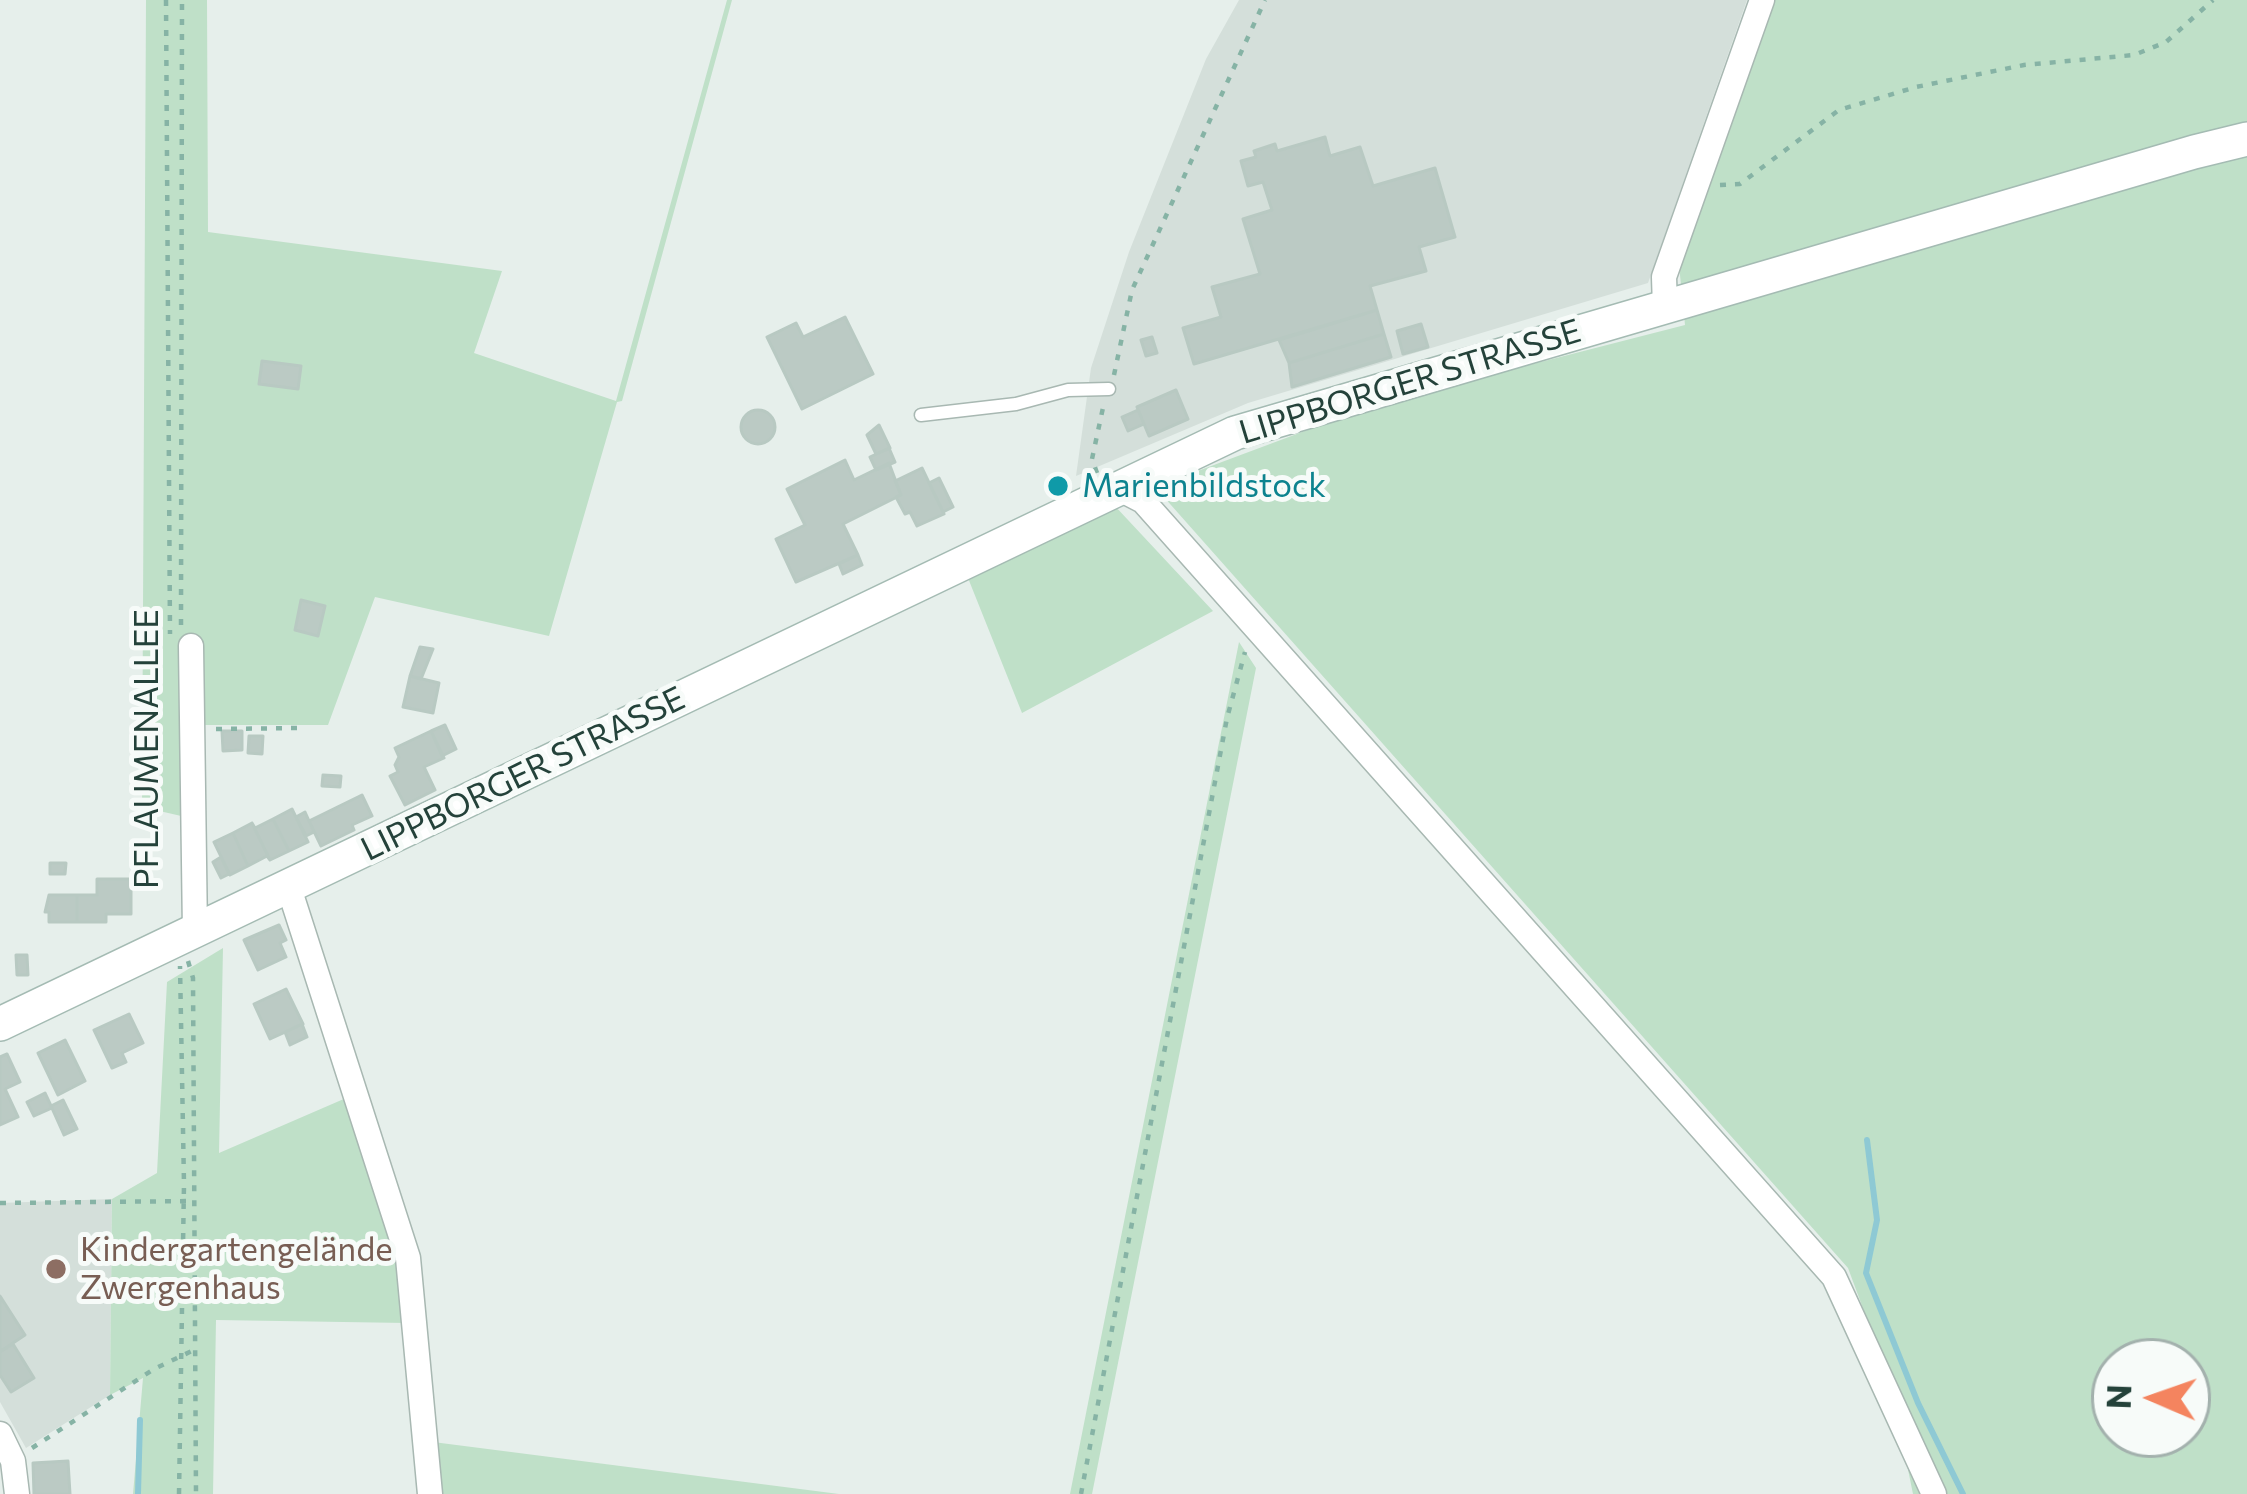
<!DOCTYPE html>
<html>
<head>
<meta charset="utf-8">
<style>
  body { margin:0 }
  #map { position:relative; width:2247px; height:1494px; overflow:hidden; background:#e6efeb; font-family:Commissioner,sans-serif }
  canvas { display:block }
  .north { position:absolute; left:2091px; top:1338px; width:120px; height:120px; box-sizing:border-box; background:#f7fbf9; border:3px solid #a3b1ad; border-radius:50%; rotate:272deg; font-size:33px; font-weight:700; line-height:48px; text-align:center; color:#24423a }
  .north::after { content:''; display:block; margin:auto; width:42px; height:54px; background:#f4845f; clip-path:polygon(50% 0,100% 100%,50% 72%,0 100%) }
</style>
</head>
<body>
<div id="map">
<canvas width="2247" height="1494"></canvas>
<div class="north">N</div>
</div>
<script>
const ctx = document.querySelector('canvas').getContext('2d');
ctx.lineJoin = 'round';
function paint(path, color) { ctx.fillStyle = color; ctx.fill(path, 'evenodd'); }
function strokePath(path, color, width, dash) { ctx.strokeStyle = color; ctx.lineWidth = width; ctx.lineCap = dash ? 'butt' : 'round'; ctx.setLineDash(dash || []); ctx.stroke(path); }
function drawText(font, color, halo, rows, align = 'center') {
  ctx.font = font + ' Commissioner,sans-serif'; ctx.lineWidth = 10; ctx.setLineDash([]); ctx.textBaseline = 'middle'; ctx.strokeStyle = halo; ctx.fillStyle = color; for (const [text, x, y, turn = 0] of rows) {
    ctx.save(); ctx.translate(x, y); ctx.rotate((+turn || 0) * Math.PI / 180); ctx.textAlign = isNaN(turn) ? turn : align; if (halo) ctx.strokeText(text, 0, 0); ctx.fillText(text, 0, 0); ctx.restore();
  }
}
paint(new Path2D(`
  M 1239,0 L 1747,0 L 1648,283 L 1248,403 L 1076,476 L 1091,368 L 1129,252 L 1206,59 Z
  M 112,1199 L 110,1395 L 26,1448 L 0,1402 L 0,1203 Z`), '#d4dfda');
paint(new Path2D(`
  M 146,0 L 207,0 L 208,232 L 502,271 L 474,353 L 616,401 L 727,0 L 732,0 L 622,401 L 617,402 L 549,636 L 375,597 L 328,725 L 204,725 L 203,821 L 142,807 Z
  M 1773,0 L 2247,0 L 2247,1494 L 1913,1494 L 1890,1381 L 1848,1268 L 1155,487 L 1377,404 L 1685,325 L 1679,265 ZM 2115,1362 L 2187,1362 L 2187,1434 L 2115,1434 Z
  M 1114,505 L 1213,611 L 1022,713 L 968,578 Z
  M 1239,642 L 1256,668 L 1092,1494 L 1070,1494 Z
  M 223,948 L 219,1153 L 353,1095 L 403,1257 L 407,1323 L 216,1320 L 213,1494 L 133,1494 L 143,1378 L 110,1395 L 112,1199 L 157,1173 L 167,982 Z
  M 433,1442 L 839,1494 L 436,1494 Z`), '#bfe0c8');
strokePath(new Path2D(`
  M 1867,1140 L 1877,1220 L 1866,1273 L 1918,1403 L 1963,1494
  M 138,1494 L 140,1420`), '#8ec9d4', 6);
const building = new Path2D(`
  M 1325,137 L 1330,156 L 1360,147 L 1373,186 L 1435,168 L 1455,237 L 1419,247 L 1426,271 L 1370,286 L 1377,310 L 1194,364 L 1183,328 L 1221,317 L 1212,287 L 1260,274 L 1243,219 L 1272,210 L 1263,182 L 1248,186 L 1241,161 L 1256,157 L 1254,151 L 1275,144 L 1277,151 Z
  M 1377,310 L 1384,334 L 1289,363 L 1279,340 Z
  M 845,317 L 873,374 L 802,409 L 767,337 L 796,323 L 803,337 Z
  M 1421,324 L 1428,347 L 1403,354 L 1397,331 Z
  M 1384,334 L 1391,357 L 1292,387 L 1289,363 Z
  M 1152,337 L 1157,353 L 1146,356 L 1141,340 Z
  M 262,361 L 301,366 L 298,389 L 259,384 Z
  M 1176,390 L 1188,419 L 1149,436 L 1137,407 Z
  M 1138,410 L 1144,424 L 1128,431 L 1122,417 Z
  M741 427a17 17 0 1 1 34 0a17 17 0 1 1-34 0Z
  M 879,425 L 890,448 L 876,454 L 867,435 Z
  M 889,448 L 895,462 L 876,470 L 870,457 Z
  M 845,460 L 854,480 L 889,463 L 901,495 L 843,524 L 858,555 L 796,582 L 776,539 L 805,525 L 787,489 Z
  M 922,468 L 944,514 L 917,526 L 910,512 L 905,514 L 896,497 L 901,495 L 895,481 Z
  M 939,478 L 953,507 L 943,512 L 929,483 Z
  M 858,555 L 862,565 L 843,574 L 839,564 Z
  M 301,600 L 325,606 L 318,636 L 295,630 Z
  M 420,647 L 433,649 L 421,679 L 410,676 Z
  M 410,676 L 439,683 L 433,713 L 403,707 Z
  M 445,725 L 456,749 L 442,756 L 431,731 Z
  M 222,731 L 242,731 L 242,750 L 223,751 Z
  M 431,731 L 444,758 L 424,767 L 435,790 L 405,805 L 390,776 L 398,772 L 395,765 L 399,757 L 395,748 Z
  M 249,736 L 263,736 L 262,754 L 248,753 Z
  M 323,775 L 341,776 L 340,787 L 322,786 Z
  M 362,795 L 372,816 L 352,825 L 354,830 L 321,846 L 309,821 Z
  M 292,809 L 308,842 L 289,851 L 273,819 Z
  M 305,812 L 314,832 L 306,836 L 296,817 Z
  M 273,819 L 289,851 L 270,860 L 252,823 L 255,828 Z
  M 252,823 L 270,860 L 267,856 L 248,866 L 233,833 Z
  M 233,833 L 248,866 L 230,875 L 214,842 Z
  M 221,857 L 229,874 L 221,878 L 213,862 Z
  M 50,863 L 66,863 L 65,874 L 50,874 Z
  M 97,879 L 131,879 L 131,914 L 106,914 L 106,922 L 77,922 L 77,895 L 97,895 Z
  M 49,895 L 77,895 L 77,922 L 49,922 L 49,912 L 45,912 Z
  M 279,925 L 286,940 L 280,943 L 286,957 L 258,970 L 244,940 Z
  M 16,955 L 27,955 L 28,975 L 17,975 Z
  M 286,989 L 303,1024 L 270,1039 L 254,1004 Z
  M 129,1014 L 143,1043 L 122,1053 L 126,1062 L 112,1068 L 94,1030 Z
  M 302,1024 L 307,1037 L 290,1045 L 285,1032 Z
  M 65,1040 L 85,1081 L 58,1095 L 38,1053 Z
  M 7,1054 L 20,1082 L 5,1089 L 18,1117 L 0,1125 L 0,1057 Z
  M 45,1093 L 52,1108 L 34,1116 L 27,1102 Z
  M 63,1100 L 77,1129 L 64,1135 L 51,1106 Z
  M 0,1296 L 25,1335 L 1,1351 L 0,1349 Z
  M 13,1344 L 34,1378 L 11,1392 L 0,1375 L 0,1352 Z
  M 68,1461 L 70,1494 L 34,1494 L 33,1463 Z`);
paint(building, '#bbcac4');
strokePath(building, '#b8c9c2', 3);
const lane = new Path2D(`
  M 921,415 L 1016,404 L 1068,390 L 1109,389`);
const street = new Path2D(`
  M 1665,307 L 1664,277 L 1762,0
  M 1116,487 L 1143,501 L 1834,1277 L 1934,1494
  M 191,646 L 195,933
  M 289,888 L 408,1258 L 430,1494
  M 0,1434 L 13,1461 L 17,1494`);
const secondary = new Path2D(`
  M 0,1024 L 1235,433 L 2194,152 L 2247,139`);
strokePath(lane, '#a8b8b2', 15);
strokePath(street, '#a8b8b2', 27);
strokePath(secondary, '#a4bbb3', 36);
strokePath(new Path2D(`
  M 166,0 L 170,634
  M 1720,185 L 1740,184 L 1839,110 L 1916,87 L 2024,65 L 2134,55 L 2166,42 L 2213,0
  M 1114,375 L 1132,290 L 1265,0
  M 1097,473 L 1092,459 L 1104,403
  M 181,625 L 182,0
  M 216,729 L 301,728
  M 188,961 L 193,978 L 196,1494
  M 0,1203 L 193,1201
  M 32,1448 L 154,1369 L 196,1349
  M 179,1494 L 184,1184 L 180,966
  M 1081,1494 L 1227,718 L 1245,652`), '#86b3a5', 4.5, [6, 9]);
strokePath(lane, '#fff', 12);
strokePath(street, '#fff', 24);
strokePath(secondary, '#fff', 33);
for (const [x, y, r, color] of [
  [1058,486,12,"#0f9aa8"],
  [56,1269,12,"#8d6e63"]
]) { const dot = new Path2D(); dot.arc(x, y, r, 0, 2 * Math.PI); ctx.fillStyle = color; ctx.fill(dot); strokePath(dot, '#f7fbf9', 4.5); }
drawText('33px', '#24423a', '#f7fbf9', [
  ["LIPPBORGER STRASSE",1410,382,-17],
  ["PFLAUMENALLEE",147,749,-90],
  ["LIPPBORGER STRASSE",523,774,-26]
]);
drawText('33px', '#0d838f', '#f7fbf9', [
  ["Marienbildstock",1082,486]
], 'left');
drawText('33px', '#785e54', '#f7fbf9', [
  ["Kindergartengelände",80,1250],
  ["Zwergenhaus",80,1288]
], 'left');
</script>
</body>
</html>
